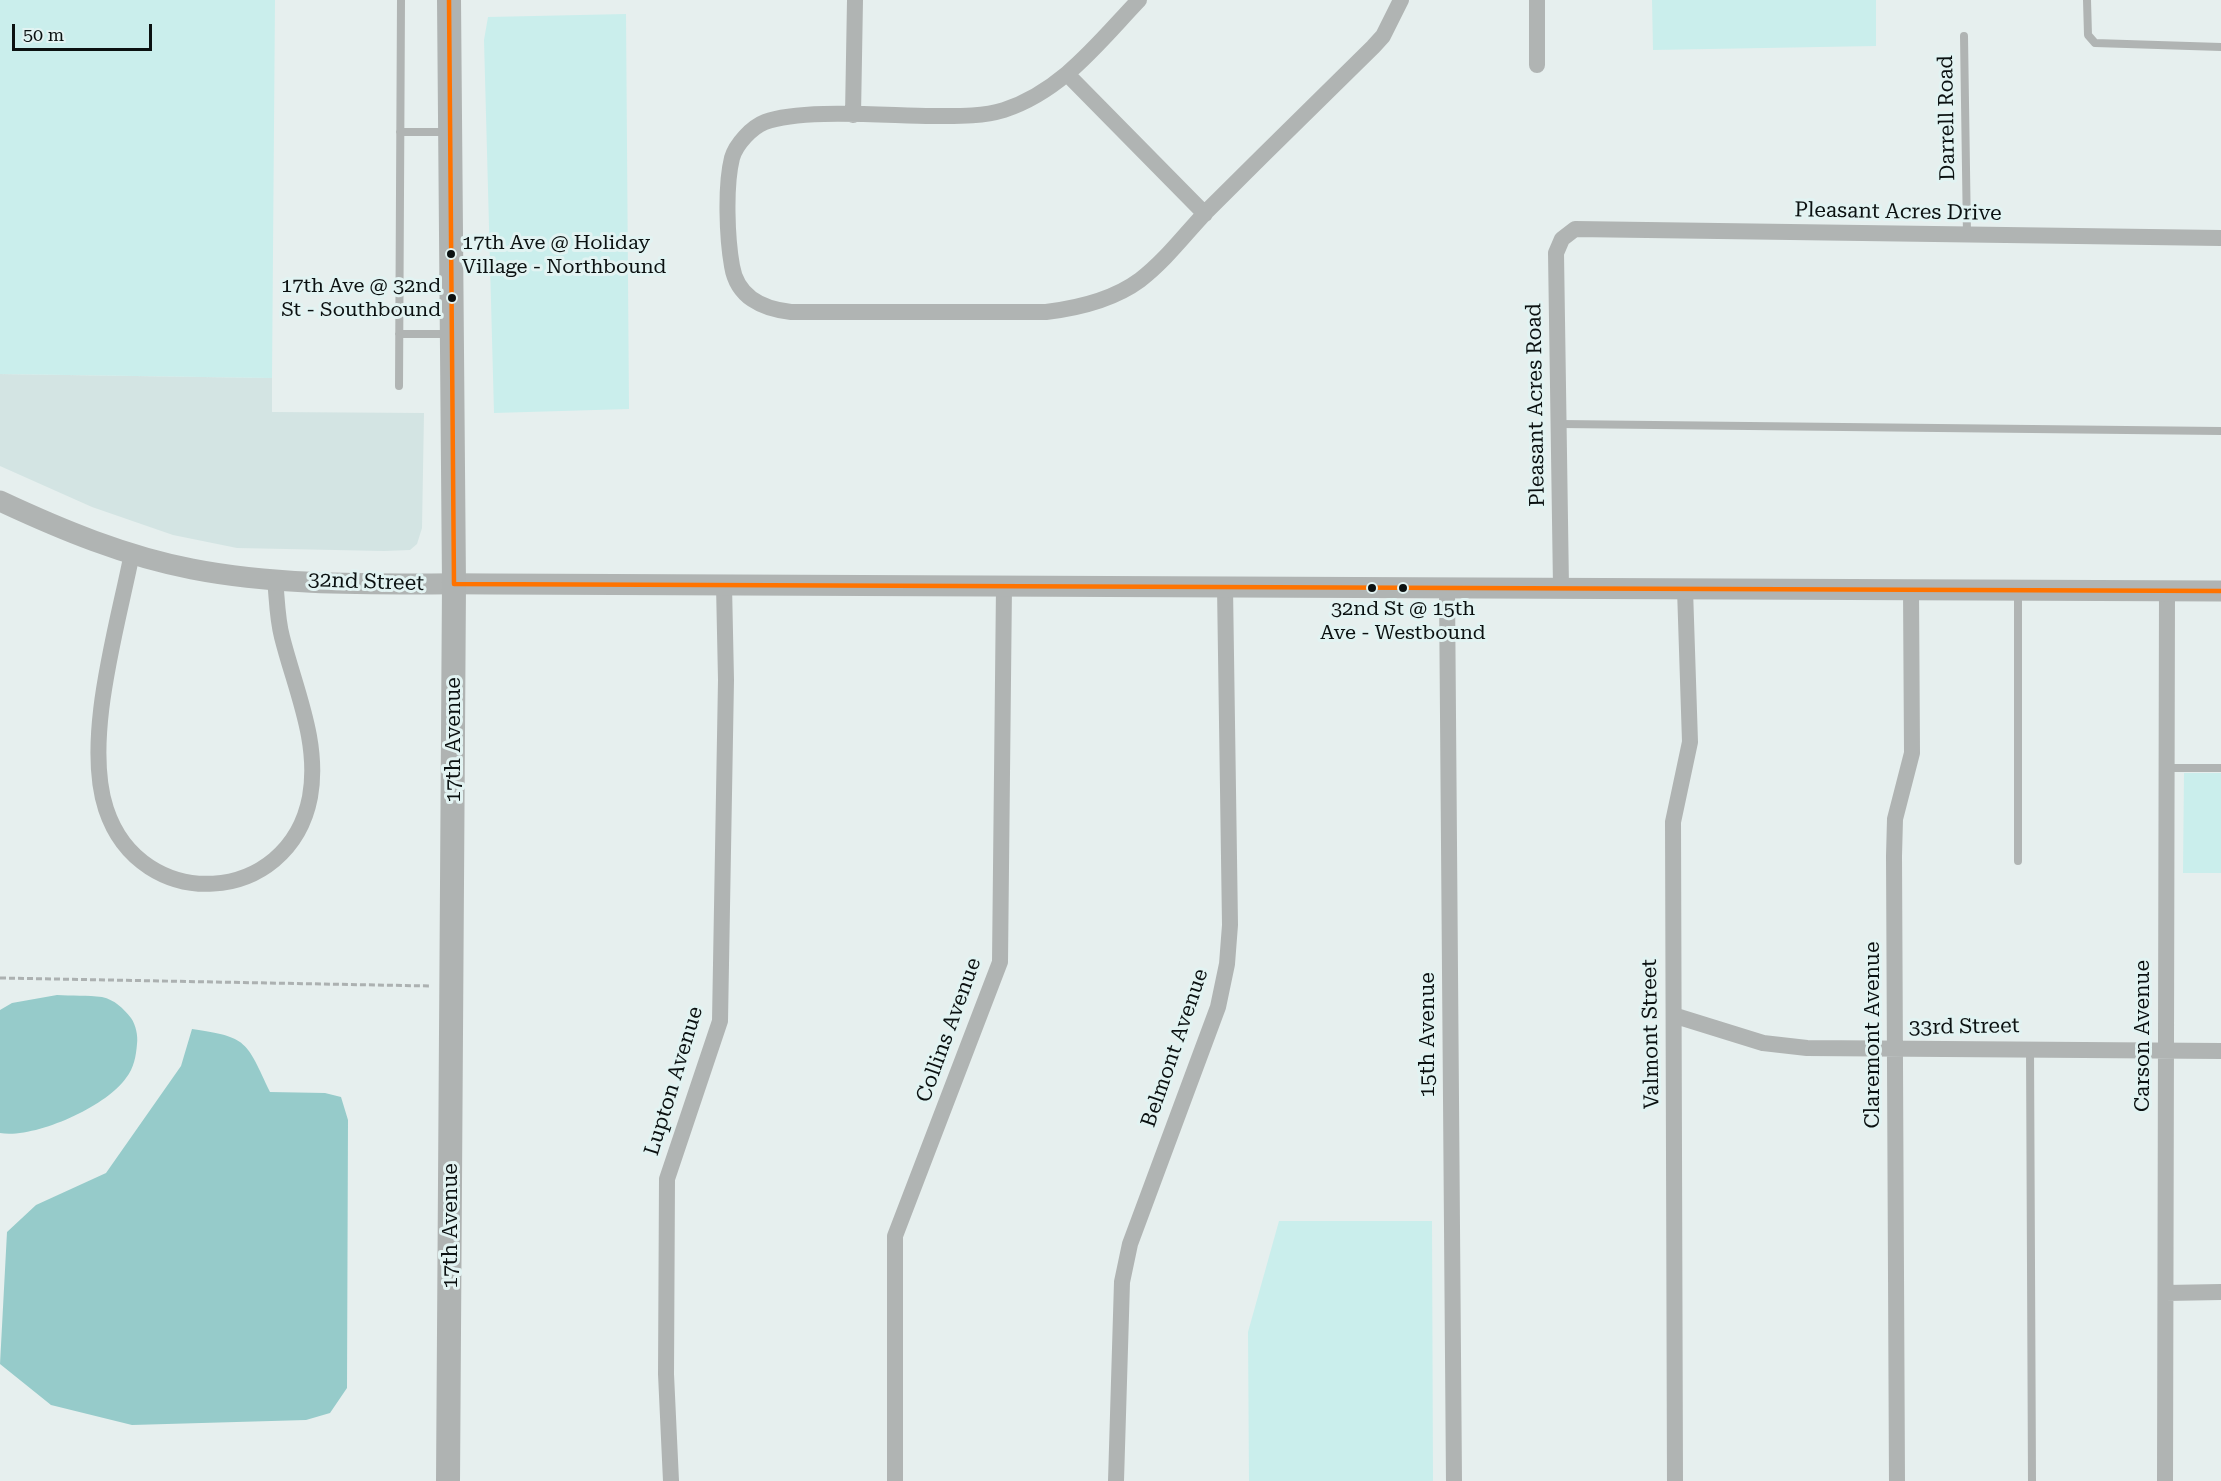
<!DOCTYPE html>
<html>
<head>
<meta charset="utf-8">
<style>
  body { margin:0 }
  #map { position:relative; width:2221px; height:1481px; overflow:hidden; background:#e6efee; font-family:"Roboto Serif",serif }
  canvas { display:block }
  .scale { position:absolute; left:12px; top:24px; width:140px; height:27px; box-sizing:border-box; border:3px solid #0b1111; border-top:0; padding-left:8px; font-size:18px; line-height:21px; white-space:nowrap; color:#0b1111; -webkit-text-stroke:4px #e2f3f2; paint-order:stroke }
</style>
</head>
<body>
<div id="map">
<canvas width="2221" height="1481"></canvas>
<div class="scale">50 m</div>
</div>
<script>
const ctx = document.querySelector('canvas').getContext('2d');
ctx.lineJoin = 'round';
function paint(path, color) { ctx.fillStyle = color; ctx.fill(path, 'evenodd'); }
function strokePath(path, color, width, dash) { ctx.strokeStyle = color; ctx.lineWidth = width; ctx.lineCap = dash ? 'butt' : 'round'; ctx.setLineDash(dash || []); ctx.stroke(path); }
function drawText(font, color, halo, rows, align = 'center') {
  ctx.font = font + ' "Roboto Serif",serif'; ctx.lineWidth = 6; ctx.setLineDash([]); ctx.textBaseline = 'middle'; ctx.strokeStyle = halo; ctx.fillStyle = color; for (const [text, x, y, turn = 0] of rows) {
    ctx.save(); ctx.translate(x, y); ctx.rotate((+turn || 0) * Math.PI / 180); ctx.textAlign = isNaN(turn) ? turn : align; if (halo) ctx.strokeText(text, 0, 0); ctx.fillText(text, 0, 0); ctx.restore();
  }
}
paint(new Path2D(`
  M 0,374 L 272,378 L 272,412 L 424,413 L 422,528 L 417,544 L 410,550 L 384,551 L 237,548 L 173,535 L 92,507 L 0,466 Z`), '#d3e4e3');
paint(new Path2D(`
  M 0,0 L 275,0 L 272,378 L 0,374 Z
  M 1652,0 L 1876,0 L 1876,46 L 1653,50 Z
  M 626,14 L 629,409 L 494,413 L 484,40 L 488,17 Z
  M 2184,773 L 2221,773 L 2221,873 L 2183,873 Z
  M 1279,1221 L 1432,1221 L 1433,1481 L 1249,1481 L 1248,1332 Z`), '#caeeec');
paint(new Path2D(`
  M 57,995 C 71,996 88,995 102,997 C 115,1000 123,1008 131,1018 C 136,1025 138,1036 137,1044 C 136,1056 134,1068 126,1078 C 106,1107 34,1139 0,1133 L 0,1010 L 12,1003 Z
  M 192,1029 C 248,1037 246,1041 270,1092 L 325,1093 L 341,1097 L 348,1120 L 347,1388 L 330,1413 L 306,1420 L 132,1425 L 51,1405 L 0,1364 L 7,1232 L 36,1205 L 106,1173 L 181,1066 Z`), '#96cbca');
strokePath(new Path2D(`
  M 0,978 L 430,986`), '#acb1b1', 3, [6, 3]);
strokePath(new Path2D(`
  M 2087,0 L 2088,35 L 2095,43 L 2221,47
  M 1964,36 L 1967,235
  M 400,132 L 447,132
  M 399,334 L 449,334
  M 399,386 L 401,0
  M 1560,424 L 2221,431
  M 2164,768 L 2221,768
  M 2018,861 L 2018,591
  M 2030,1049 L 2032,1481`), '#b0b4b3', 8);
strokePath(new Path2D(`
  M 1139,0 C 1098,43 1062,91 1004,110 C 981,117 956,116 932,116 C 890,116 802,108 765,122 C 752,127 736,144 732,158 C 725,186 727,238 732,266 C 737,297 762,309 791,312 L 1046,312 C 1079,308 1113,300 1140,280 C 1166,260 1185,234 1207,211 C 1262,156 1318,101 1373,47 L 1383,36 L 1401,0
  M 1537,65 L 1537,0
  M 1068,75 L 1205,214
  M 853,115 L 855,0
  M 132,553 C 118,625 83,739 106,809 C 141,915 289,906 310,797 C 320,742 295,689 282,637 C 277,618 277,598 275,579
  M 1561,587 L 1556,253 L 1562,239 L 1575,229 L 2221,238
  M 1447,588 L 1454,1481
  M 1676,1016 L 1763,1043 L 1807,1048 L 2221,1051
  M 2166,1293 L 2221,1292
  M 671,1481 L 666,1374 L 667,1179 L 720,1021 L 726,680 L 724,585
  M 895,1481 L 895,1236 L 1000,962 L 1004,586
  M 1116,1481 L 1122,1282 L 1130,1244 L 1218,1007 L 1227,964 L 1230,925 L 1225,587
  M 1675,1481 L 1673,822 L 1690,742 L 1685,589
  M 1897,1481 L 1894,856 L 1895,819 L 1912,753 L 1911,590
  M 2165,1481 L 2167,591`), '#b0b4b3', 16);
strokePath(new Path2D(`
  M 0,501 C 62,530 125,556 192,569 C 289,588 393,583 491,584 L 2221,591`), '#b0b4b3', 21);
strokePath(new Path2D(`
  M 448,1481 L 454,584 L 449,0`), '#afb3b2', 24);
strokePath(new Path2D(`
  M 449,0 L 454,584
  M 454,584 L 2221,591`), '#ff7300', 4.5);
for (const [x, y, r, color] of [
  [451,254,5,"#0b1111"],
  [452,298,5,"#0b1111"],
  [1372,588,5,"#0b1111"],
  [1403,588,5,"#0b1111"]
]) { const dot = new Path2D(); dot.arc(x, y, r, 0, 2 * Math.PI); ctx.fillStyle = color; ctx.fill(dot); strokePath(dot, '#e2f3f2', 2); }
drawText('20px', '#0b1111', '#e2f3f2', [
  ["17th Ave @ Holiday",462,243],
  ["Village - Northbound",462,267],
  ["17th Ave @ 32nd",441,286,"right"],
  ["St - Southbound",441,310,"right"],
  ["32nd St @ 15th",1403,609,"center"],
  ["Ave - Westbound",1403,633,"center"]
], 'left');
drawText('21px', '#0b1111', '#e2f3f2', [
  ["Darrell Road",1947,118,-91],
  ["Pleasant Acres Drive",1898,212,1],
  ["Pleasant Acres Road",1536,405,-91],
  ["32nd Street",366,582,2],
  ["17th Avenue",454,740,-90],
  ["33rd Street",1964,1027,-1],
  ["Collins Avenue",949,1030,-70],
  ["Valmont Street",1651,1034,-91],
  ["15th Avenue",1428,1035,-90],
  ["Claremont Avenue",1873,1035,-90],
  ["Carson Avenue",2143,1036,-90],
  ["Belmont Avenue",1175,1048,-71],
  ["Lupton Avenue",674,1081,-73],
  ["17th Avenue",451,1226,-90]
]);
</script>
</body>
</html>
